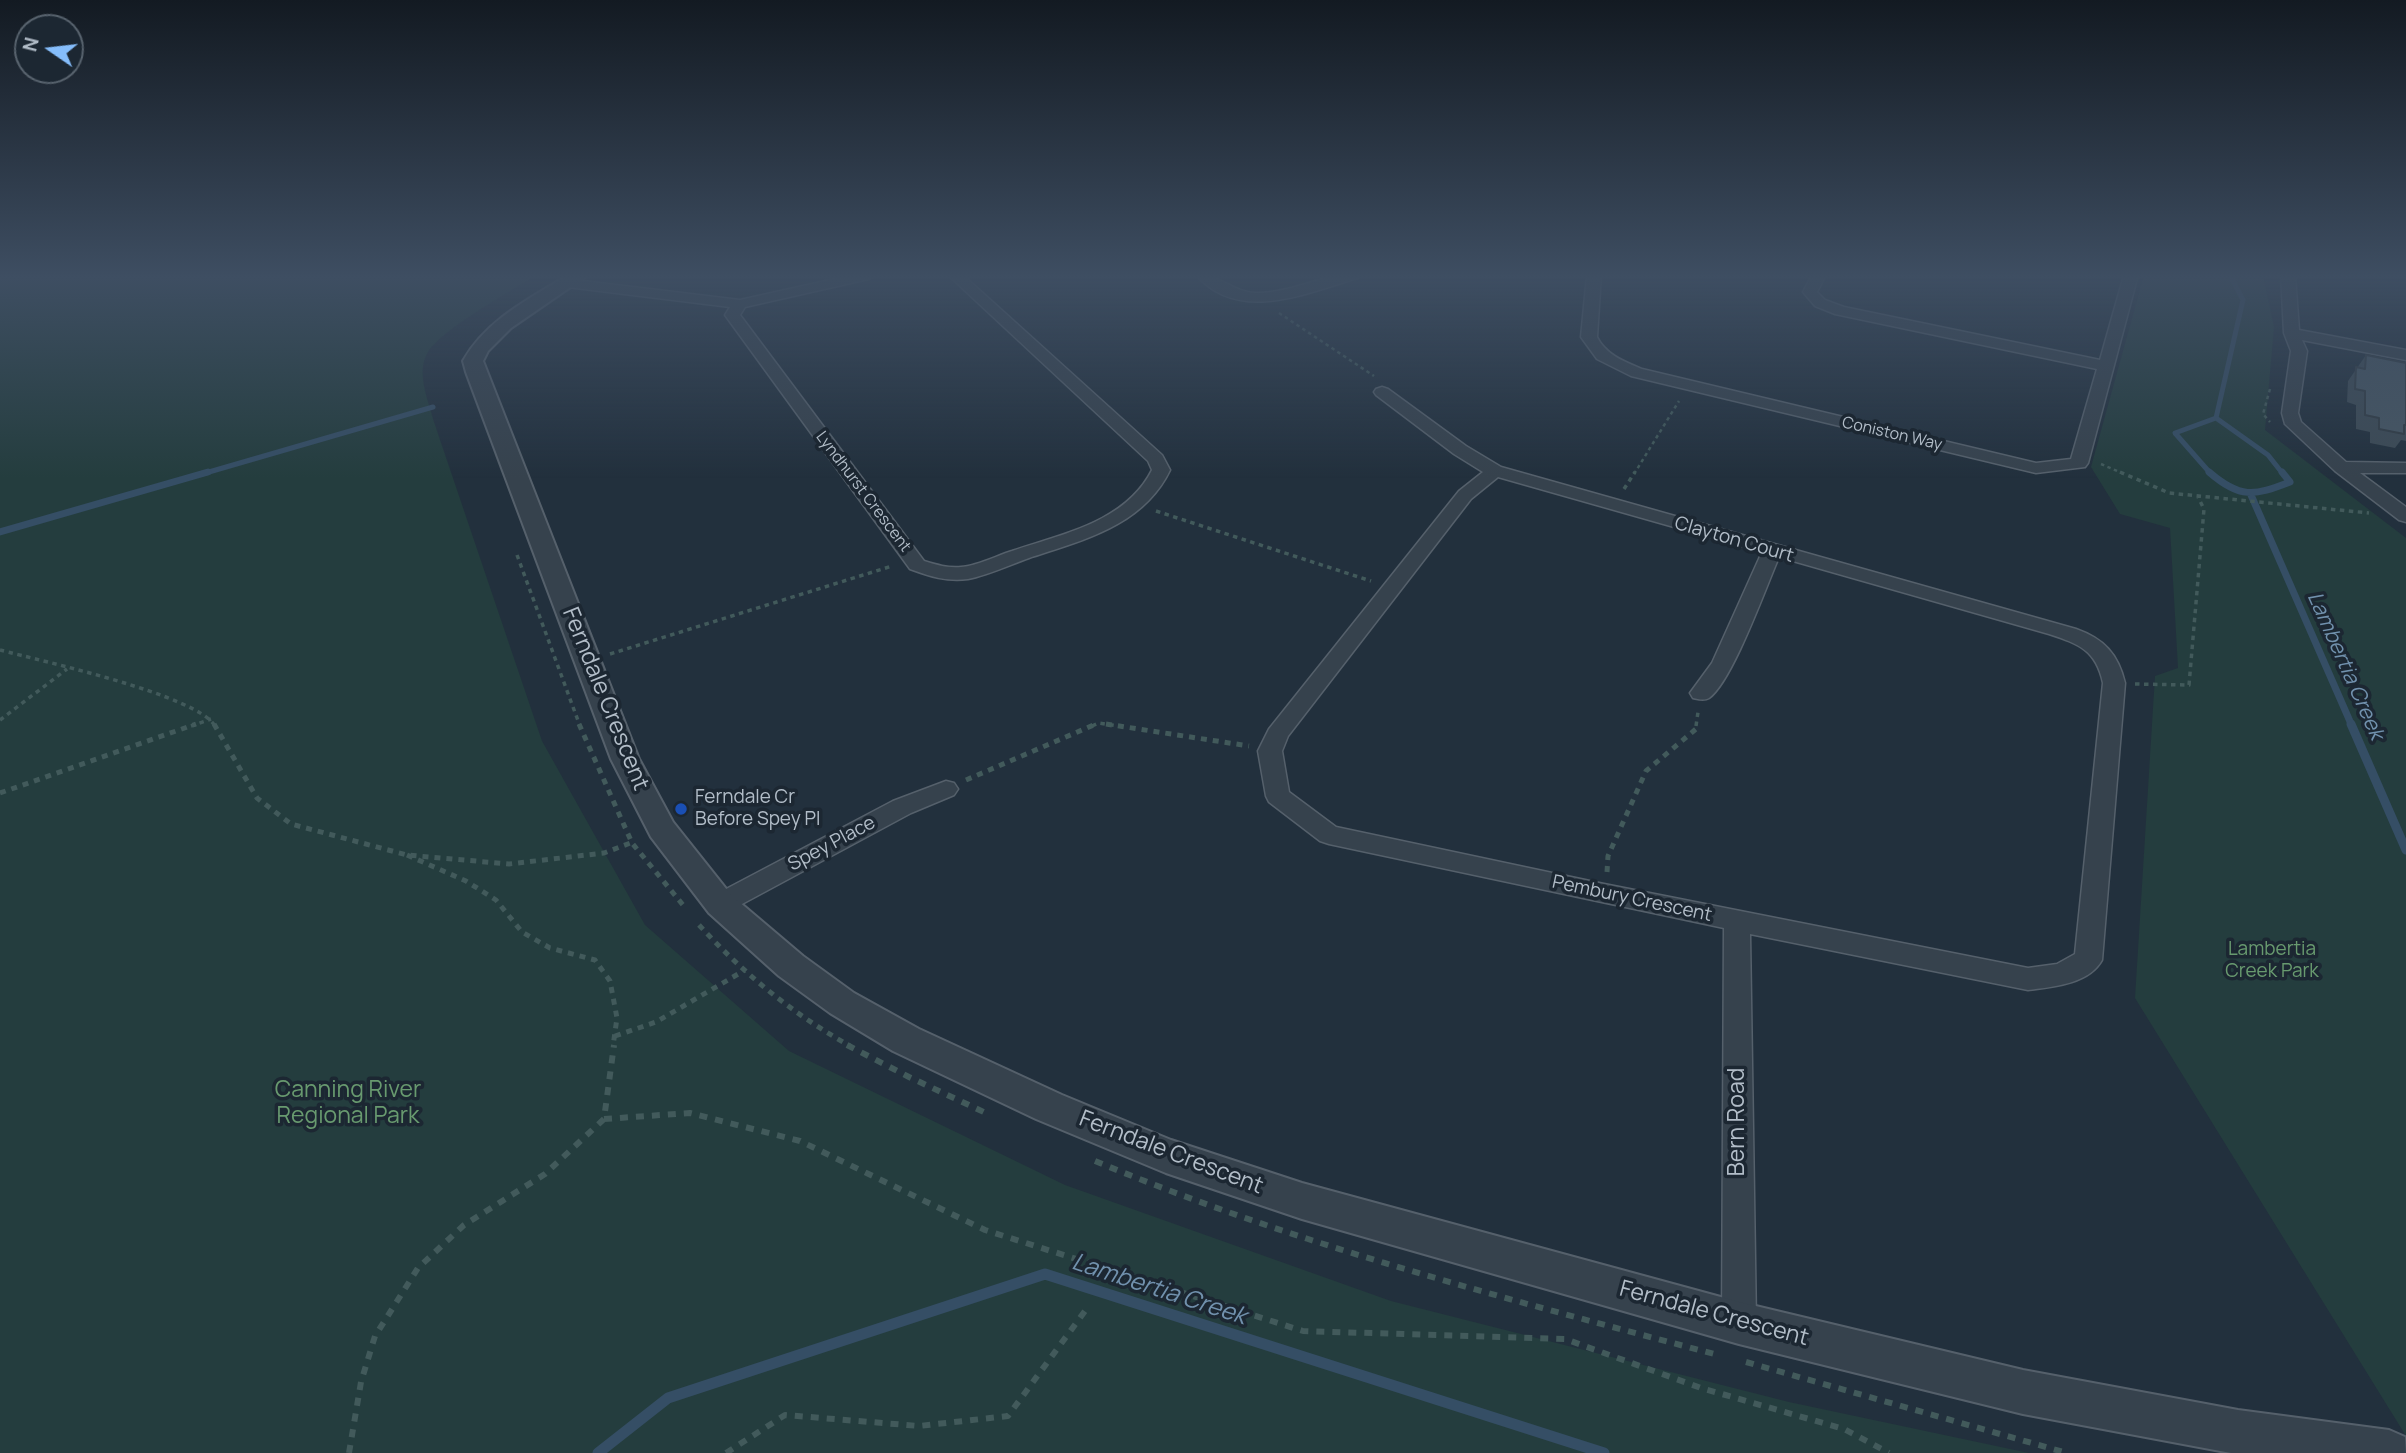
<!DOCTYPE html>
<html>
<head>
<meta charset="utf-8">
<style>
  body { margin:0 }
  #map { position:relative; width:2406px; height:1453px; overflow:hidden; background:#22303d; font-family:Manrope,sans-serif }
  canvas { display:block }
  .north { position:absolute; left:14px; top:14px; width:70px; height:70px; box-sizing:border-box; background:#1c2732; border:2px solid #58636e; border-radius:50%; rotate:284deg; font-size:19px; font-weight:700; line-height:28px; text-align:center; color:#b2bdc8 }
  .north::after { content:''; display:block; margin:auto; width:24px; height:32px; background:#85bdfb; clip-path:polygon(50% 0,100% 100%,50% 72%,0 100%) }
</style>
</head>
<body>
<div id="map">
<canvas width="2406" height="1453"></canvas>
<div class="north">N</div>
</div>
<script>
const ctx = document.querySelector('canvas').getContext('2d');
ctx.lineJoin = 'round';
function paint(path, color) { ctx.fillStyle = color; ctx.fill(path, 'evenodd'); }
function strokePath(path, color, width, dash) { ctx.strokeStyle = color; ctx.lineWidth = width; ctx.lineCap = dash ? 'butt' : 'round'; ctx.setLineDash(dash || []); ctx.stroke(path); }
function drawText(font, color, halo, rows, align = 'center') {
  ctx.font = font + ' Manrope,sans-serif'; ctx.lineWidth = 7; ctx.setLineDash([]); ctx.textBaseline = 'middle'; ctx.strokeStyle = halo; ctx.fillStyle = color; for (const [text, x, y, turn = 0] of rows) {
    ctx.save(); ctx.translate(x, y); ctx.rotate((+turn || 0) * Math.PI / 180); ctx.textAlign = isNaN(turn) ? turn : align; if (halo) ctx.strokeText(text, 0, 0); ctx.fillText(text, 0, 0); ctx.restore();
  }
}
paint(new Path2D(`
  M 0,275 L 537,275 C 512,291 438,331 427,354 C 416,374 429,402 434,422 L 542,741 L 645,925 L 789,1051 L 1065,1185 L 1391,1301 L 1789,1402 L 2029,1453 L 0,1453 Z
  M 2144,275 L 2263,275 L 2274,327 L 2265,430 L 2406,538 L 2406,1436 L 2135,998 L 2155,676 L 2178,668 L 2170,528 L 2120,514 L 2091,467 Z`), '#243d3e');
strokePath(new Path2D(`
  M 2216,418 L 2268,455 L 2283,474
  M 2216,418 L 2243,300 L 2230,275
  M 202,474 L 433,407
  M 2211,474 L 2175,433 L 2216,418`), '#354e65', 5);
strokePath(new Path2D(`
  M 2209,472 C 2240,499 2254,496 2290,482 L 2282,472
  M 2251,495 L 2352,726
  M 0,532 L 208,472`), '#354e65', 7);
strokePath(new Path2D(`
  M 2351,724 L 2406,850`), '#354e65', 9);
strokePath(new Path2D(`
  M 598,1453 L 668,1398 L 1045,1274 L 1604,1453`), '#354e65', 11);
const minor = new Path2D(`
  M 852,275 L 876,275 L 869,279 L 745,307 L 740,315 L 924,561 C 937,565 947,568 961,567 C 977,566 996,556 1012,551 C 1062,534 1126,522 1152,470 L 1148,461 L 948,275 L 963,275 L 1162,455 L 1170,470 C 1143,526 1083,540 1029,558 C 1009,565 988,575 968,579 C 947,582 929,576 910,569 L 725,315 L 730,307 L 567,287 L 560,283 L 567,279 L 740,300 Z
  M 1196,275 C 1219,273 1233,293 1257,293 C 1293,293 1325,272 1360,275 L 1358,278 C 1307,293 1239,324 1196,275 Z
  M 1587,275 L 1601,275 L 1597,337 C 1606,355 1625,362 1642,369 L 2036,463 L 2071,459 L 2097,369 L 1835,314 L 1815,306 L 1803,292 L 1812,275 L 1826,275 L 1817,292 L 1825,300 L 1844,307 L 2100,360 L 2124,275 L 2138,275 L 2088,463 L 2085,467 L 2036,473 L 1631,376 L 1597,359 L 1581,337 Z
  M 2281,275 L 2295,275 L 2299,330 L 2406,350 L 2406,360 L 2302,340 L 2307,351 L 2298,413 L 2301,422 L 2346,462 L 2406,463 L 2406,473 L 2360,473 L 2406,507 L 2406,522 L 2399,520 L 2335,471 L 2285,424 L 2282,413 L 2291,351 L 2284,333 Z
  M 1382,387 L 1388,389 L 1466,446 L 1501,467 L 2076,629 C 2104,639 2118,654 2125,683 L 2102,960 C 2089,984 2052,987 2028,990 L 1750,934 L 1756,1323 L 1751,1335 L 1739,1340 L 1727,1335 L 1722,1323 L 1724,928 L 1329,844 L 1320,841 L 1269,802 L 1266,796 L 1258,751 L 1269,729 L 1459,491 L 1483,472 L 1454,454 L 1376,395 L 1374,392 L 1376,389 ZM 1498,477 L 1762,552 L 1712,663 L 1690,693 L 1693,698 C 1698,699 1704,701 1709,698 C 1732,682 1766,587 1779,557 L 2049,634 C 2079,644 2096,650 2103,683 L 2075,954 L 2057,964 L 2028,968 L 1604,884 L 1336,827 L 1289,792 L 1282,751 L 1288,736 L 1471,499 Z
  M 946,781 L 954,783 L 958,789 L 954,795 L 911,813 L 729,911 L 720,914 L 711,911 L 707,904 L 711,897 L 893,801 Z`);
const tertiary = new Path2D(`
  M 568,275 L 588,275 L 511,328 L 488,351 L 483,361 L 639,759 L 673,822 L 731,895 L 803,956 L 854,993 L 919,1029 L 1062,1095 L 1171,1140 L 1302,1183 L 1739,1302 L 2023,1370 L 2238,1410 L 2389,1430 L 2405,1437 L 2406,1453 L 2231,1453 L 2023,1414 L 1739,1344 L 1302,1219 L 1166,1173 L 1036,1119 L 893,1051 L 830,1013 L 779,976 L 709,913 L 651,837 L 611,759 L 466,372 L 463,361 C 486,320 529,299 568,275 Z`);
strokePath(minor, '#55606b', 3);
strokePath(tertiary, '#55606b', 4);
strokePath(new Path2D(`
  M 1279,313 L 1374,376
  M 2270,389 L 2263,414 L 2270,422
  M 2101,464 L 2124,474
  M 1634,474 L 1679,401`), '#425a5b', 2.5, [3.5, 3.5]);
strokePath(new Path2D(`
  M 2120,472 L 2169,493 L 2369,513
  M 1624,489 L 1635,472
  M 1156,511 L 1371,581
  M 517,555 L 580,726
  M 0,650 C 41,661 197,695 215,726
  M 610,654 L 892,566
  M 2135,684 L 2189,685 L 2204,509 L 2198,497
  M 0,720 L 67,669
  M 191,726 L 211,719
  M 1092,726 L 1099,723 L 1118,726
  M 1696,726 L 1698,712`), '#425a5b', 3.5, [4.5, 4.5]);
strokePath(new Path2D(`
  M 214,724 L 257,798 L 291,824 L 407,855 L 509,864 L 604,853 L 633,842
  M 579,724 L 632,843 L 683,905
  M 1106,724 L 1249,746
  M 966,780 L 1096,724
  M 0,793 L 196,724
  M 407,855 L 466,881 L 496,900 L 522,932 L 550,948 L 595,960 L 610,981 L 617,1018 L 613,1046
  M 1607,872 L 1608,856 L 1646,771 L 1696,729 L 1697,724
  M 699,925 C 744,974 793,1014 850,1046
  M 615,1036 L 656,1022 L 745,970`), '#425a5b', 5, [6, 6]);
strokePath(new Path2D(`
  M 847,1045 L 909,1077 L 988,1114
  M 604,1119 L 690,1113 L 800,1141 L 985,1230 L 1303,1331 L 1565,1339 L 1701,1388 L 1844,1429 L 1889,1453
  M 1095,1161 C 1297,1245 1507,1299 1718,1355
  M 1746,1362 L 2067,1453
  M 349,1453 L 361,1382 L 375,1336 L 418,1268 L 464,1225 L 545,1174 L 604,1119 L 614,1045
  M 726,1453 L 785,1415 L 919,1426 L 1008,1416 L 1085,1311`), '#425a5b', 6, [8, 8]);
paint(minor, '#36424d');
paint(tertiary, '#36424d');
paint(new Path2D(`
  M 2366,355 L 2406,363 L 2406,441 L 2401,440 L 2395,448 L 2370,443 L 2370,432 L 2356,429 L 2356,405 L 2347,402 L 2348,381 Z`), '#3c4a55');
const building = new Path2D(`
  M 2366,355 L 2406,363 L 2406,425 L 2404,425 L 2404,434 L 2379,429 L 2379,418 L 2365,415 L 2365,391 L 2355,389 L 2356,367 L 2365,369 Z`);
paint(building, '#465663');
strokePath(building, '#313c45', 2);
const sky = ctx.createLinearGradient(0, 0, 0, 478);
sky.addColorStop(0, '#131a22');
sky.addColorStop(0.58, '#3e4e62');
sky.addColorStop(1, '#3e4e6200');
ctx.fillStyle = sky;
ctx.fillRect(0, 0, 2406, 478);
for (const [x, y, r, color] of [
  [681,809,7,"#1a4fb4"]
]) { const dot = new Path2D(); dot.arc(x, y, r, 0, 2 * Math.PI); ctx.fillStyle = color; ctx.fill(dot); strokePath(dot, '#1c2732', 2.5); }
drawText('16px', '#b2bdc8', '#1c2732', [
  ["Coniston Way",1892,434,13],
  ["Lyndhurst Crescent",863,492,53]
]);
drawText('19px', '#b2bdc8', '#1c2732', [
  ["Clayton Court",1734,540,16],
  ["Spey Place",832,844,-28],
  ["Pembury Crescent",1632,899,12]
]);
drawText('19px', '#b2bdc8', '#1c2732', [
  ["Ferndale Cr",695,798],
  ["Before Spey Pl",695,820]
], 'left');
drawText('19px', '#689a6f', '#1c2732', [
  ["Lambertia",2272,950],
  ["Creek Park",2272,972]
]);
drawText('italic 21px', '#7191ad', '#1c2732', [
  ["Lambertia Creek",2345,666,66]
]);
drawText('23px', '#b2bdc8', '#1c2732', [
  ["Ferndale Crescent",605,699,68],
  ["Bern Road",1738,1122,-90],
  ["Ferndale Crescent",1171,1153,21],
  ["Ferndale Crescent",1714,1314,15]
]);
drawText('23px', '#689a6f', '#1c2732', [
  ["Canning River",348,1091],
  ["Regional Park",348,1117]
]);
drawText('italic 24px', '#7191ad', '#1c2732', [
  ["Lambertia Creek",1159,1290,18]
]);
</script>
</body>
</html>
